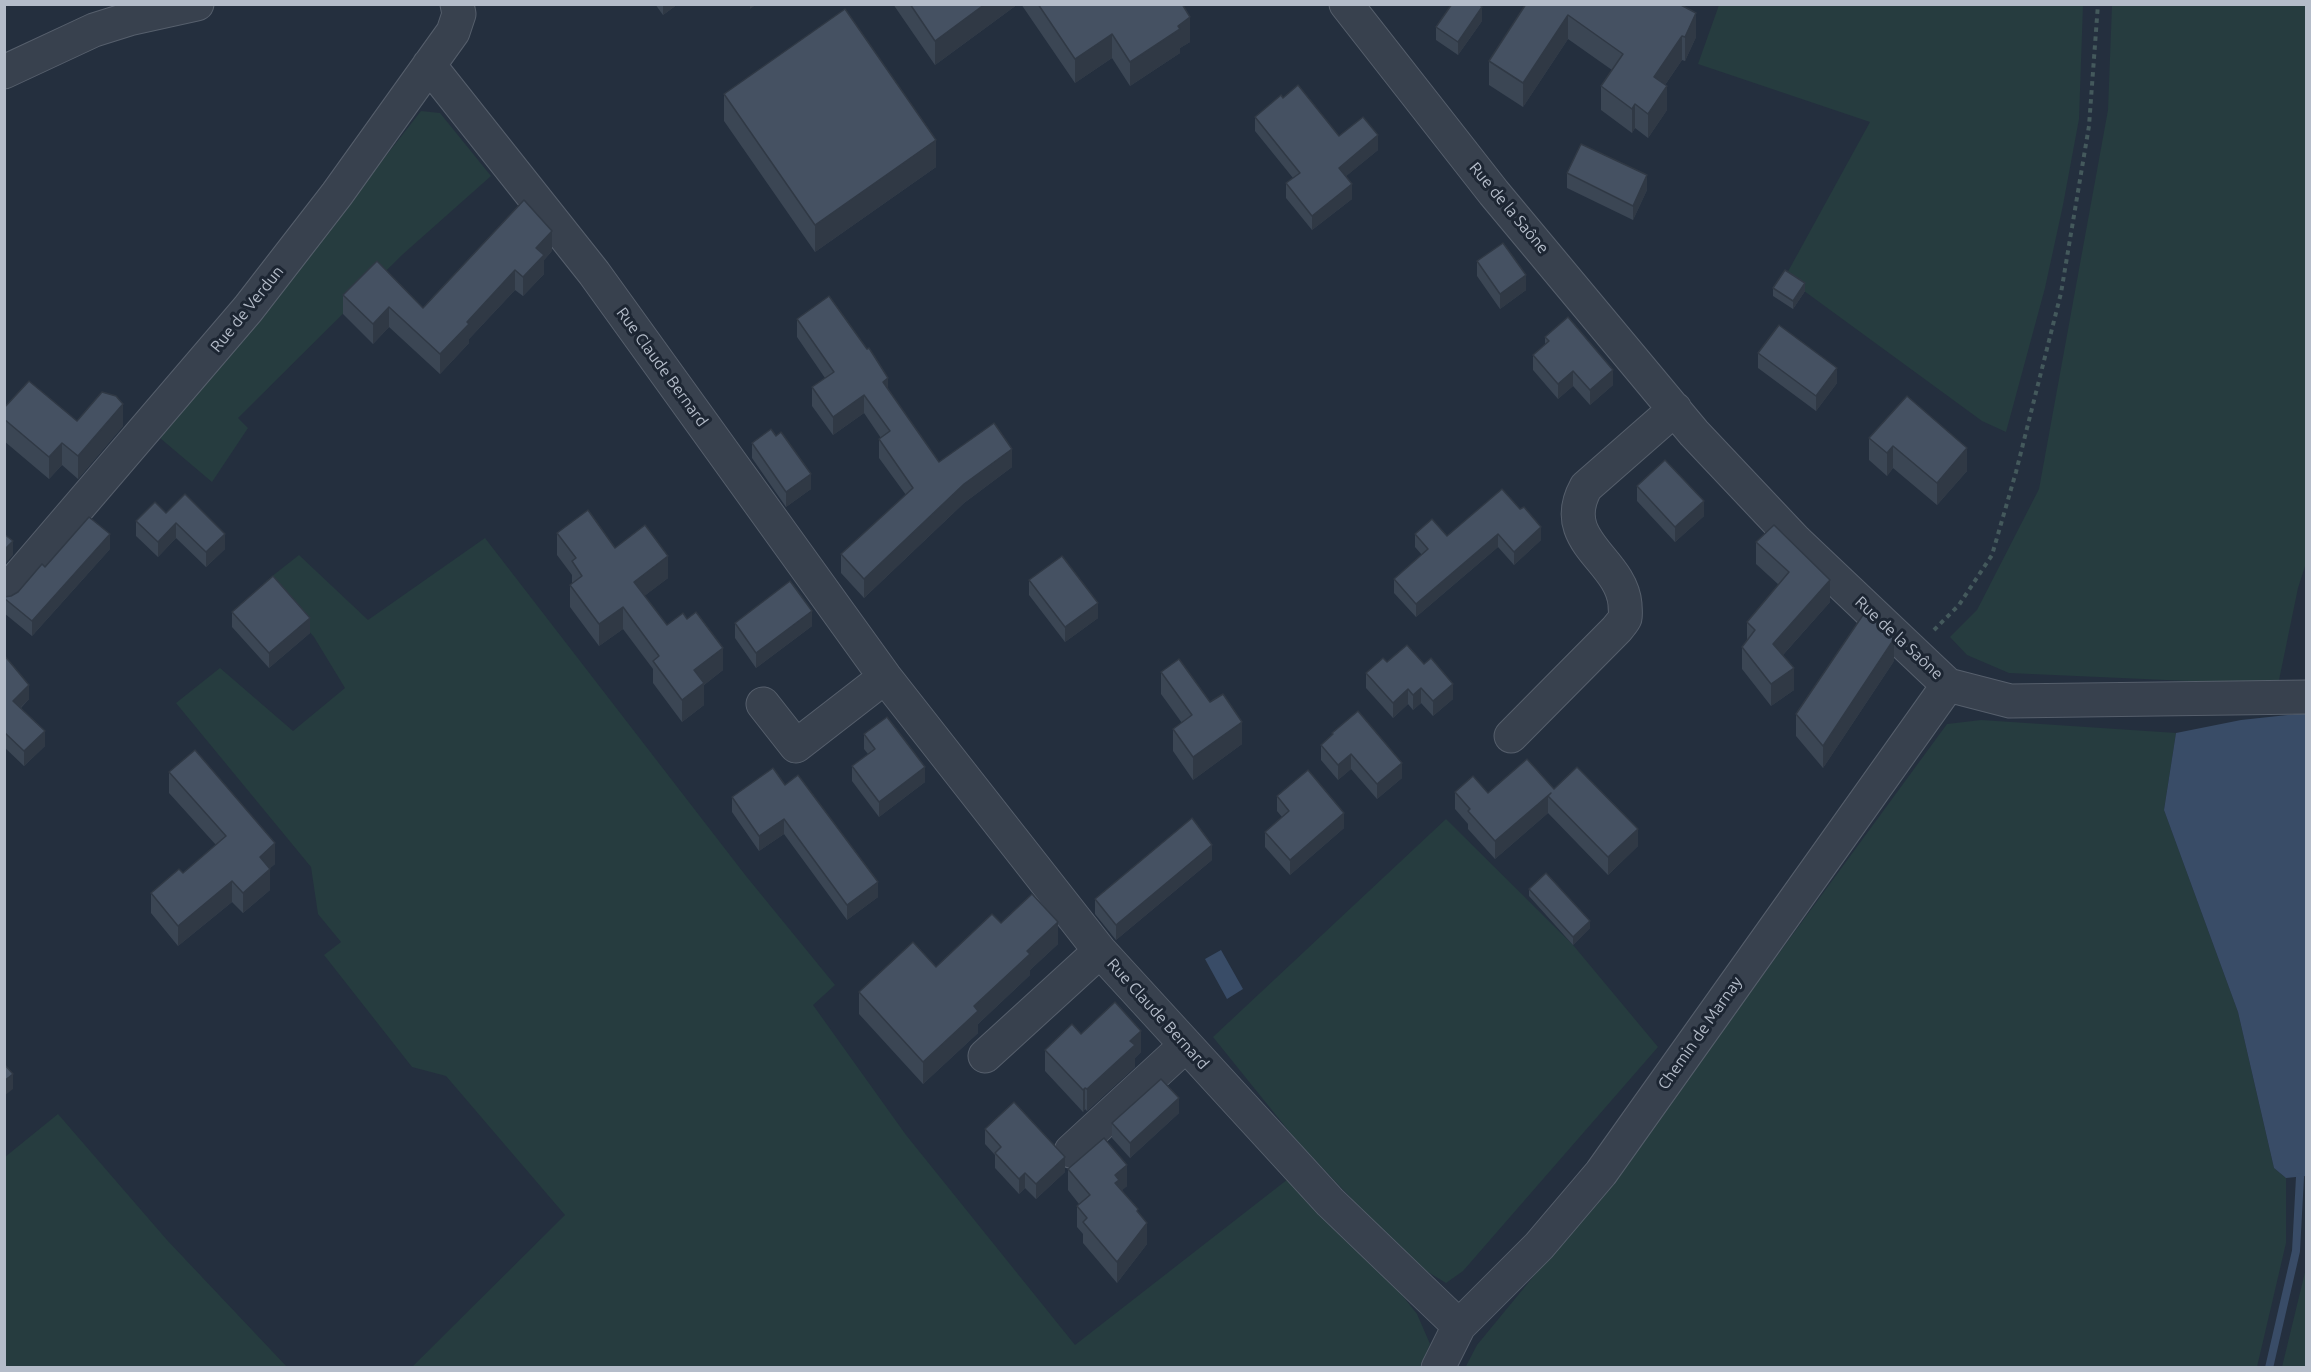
<!DOCTYPE html>
<html>
<head>
<meta charset="utf-8">
<style>
  body { margin:0 }
  #map { position:relative; width:2311px; height:1372px; overflow:hidden; background:#242f3e; font-family:Ubuntu,sans-serif }
  canvas { display:block }
  .frame { position:absolute; inset:0; border:6px solid #b4bcc9; pointer-events:none }
</style>
</head>
<body>
<div id="map">
<canvas width="2311" height="1372"></canvas>
<div class="frame"></div>
</div>
<script>
const ctx = document.querySelector('canvas').getContext('2d');
ctx.lineJoin = 'round';
function paint(path, color) { ctx.fillStyle = color; ctx.fill(path, 'evenodd'); }
function strokePath(path, color, width, dash) { ctx.strokeStyle = color; ctx.lineWidth = width; ctx.lineCap = dash ? 'butt' : 'round'; ctx.setLineDash(dash || []); ctx.stroke(path); }
function drawText(font, color, halo, rows, align = 'center') {
  ctx.font = font + ' Ubuntu,sans-serif'; ctx.lineWidth = 6; ctx.setLineDash([]); ctx.textBaseline = 'middle'; ctx.strokeStyle = halo; ctx.fillStyle = color; for (const [text, x, y, turn = 0] of rows) {
    ctx.save(); ctx.translate(x, y); ctx.rotate((+turn || 0) * Math.PI / 180); ctx.textAlign = isNaN(turn) ? turn : align; if (halo) ctx.strokeText(text, 0, 0); ctx.fillText(text, 0, 0); ctx.restore();
  }
}
paint(new Path2D(`
  M 1719,5 L 2083,5 L 2079,119 L 2063,205 L 2045,288 L 2006,432 L 1982,421 L 1785,277 L 1870,122 L 1698,64 Z
  M 2112,5 L 2306,5 L 2306,563 L 2298,588 L 2278,685 L 2009,673 L 1967,655 L 1950,637 L 1977,610 L 2039,489 L 2108,110 Z
  M 421,111 L 440,113 L 491,176 L 402,255 L 238,418 L 248,428 L 212,482 L 160,438 L 295,272 Z
  M 485,538 L 746,876 L 835,985 L 813,1005 L 906,1135 L 1075,1345 L 1288,1179 L 1387,1276 L 1417,1314 L 1430,1344 L 1420,1367 L 412,1367 L 565,1215 L 446,1076 L 412,1067 L 324,955 L 341,942 L 318,914 L 311,867 L 176,703 L 220,668 L 293,731 L 345,688 L 314,637 L 266,581 L 299,555 L 368,620 Z
  M 1981,720 L 2176,733 L 2164,810 L 2238,1012 L 2274,1168 L 2286,1178 L 2286,1243 L 2257,1367 L 1465,1368 L 1477,1345 L 1612,1181 L 1947,724 Z
  M 1446,819 L 1573,945 L 1658,1047 L 1463,1271 L 1446,1283 L 1418,1266 L 1388,1237 L 1296,1140 L 1213,1037 Z
  M 58,1114 L 167,1240 L 287,1367 L 5,1367 L 5,1157 Z
  M 2306,1268 L 2306,1367 L 2282,1367 Z`), '#263c3f');
paint(new Path2D(`
  M 2306,713 L 2306,1176 L 2286,1178 L 2274,1168 L 2238,1012 L 2164,810 L 2176,733 L 2241,720 Z
  M 1221,950 L 1243,989 L 1227,999 L 1205,959 Z`), '#394c67');
strokePath(new Path2D(`
  M 2269,1368 L 2296,1251 L 2300,1177`), '#394c67', 8);
const minor = new Path2D(`
  M 1346,4 L 1494,193 L 1694,433 L 1796,541 L 1948,685 L 2010,701 L 2306,697
  M 429,65 L 594,273 L 885,677 L 1100,951 L 1330,1202 L 1459,1326
  M 4,72 L 94,30 L 129,19 L 197,4
  M 4,594 L 248,309 L 337,194 L 453,32 L 459,14 L 457,4
  M 763,704 L 796,746 L 885,677
  M 1511,736 L 1617,629 C 1619,626 1624,621 1625,618 C 1626,614 1625,608 1625,604 C 1621,559 1556,541 1586,487 L 1675,409
  M 985,1056 L 1100,951
  M 1071,1151 L 1186,1045
  M 1438,1368 L 1459,1326 L 1539,1246 L 1601,1173 L 1948,685`);
strokePath(minor, '#565f6c', 35);
strokePath(new Path2D(`
  M 1934,630 L 1959,605 L 1992,555 L 2016,472 L 2061,293 L 2089,126 L 2098,4`), '#44595c', 4, [4.5, 4.5]);
strokePath(minor, '#38414e', 33);
paint(new Path2D(`
  M 655,4 L 678,4 L 663,15 Z
  M 893,4 L 1018,4 L 935,65 Z
  M 1021,4 L 1182,4 L 1190,42 L 1180,48 L 1180,53 L 1130,86 L 1112,58 L 1075,83 Z
  M 1526,4 L 1696,37 L 1685,61 L 1682,60 L 1665,85 L 1667,110 L 1648,138 L 1635,128 L 1632,133 L 1601,110 L 1601,86 L 1612,70 L 1568,39 L 1523,107 L 1489,85 L 1489,61 Z
  M 1482,21 L 1458,55 L 1436,40 L 1436,27 Z
  M 724,94 L 936,167 L 815,252 L 724,121 Z
  M 1283,98 L 1339,136 L 1378,150 L 1346,176 L 1352,199 L 1312,230 L 1286,198 L 1286,183 L 1293,178 L 1255,131 L 1255,117 Z
  M 1567,173 L 1647,190 L 1633,220 L 1567,188 Z
  M 552,251 L 544,260 L 544,274 L 523,296 L 515,290 L 469,339 L 469,343 L 440,374 L 389,327 L 373,344 L 343,314 L 343,295 L 423,308 Z
  M 1477,261 L 1526,290 L 1500,309 L 1477,276 Z
  M 1773,288 L 1805,291 L 1793,309 L 1773,296 Z
  M 797,319 L 888,389 L 939,462 L 1012,467 L 964,503 L 864,598 L 841,573 L 841,554 L 906,495 L 879,458 L 879,439 L 881,438 L 864,413 L 833,435 L 812,406 L 812,387 L 825,378 L 797,337 Z
  M 1545,337 L 1613,385 L 1590,405 L 1573,386 L 1558,399 L 1533,370 L 1533,355 L 1545,345 Z
  M 1758,353 L 1837,383 L 1816,411 L 1758,368 Z
  M 4,408 L 77,421 L 123,426 L 78,479 L 62,465 L 49,479 L 4,441 Z
  M 1869,438 L 1967,471 L 1937,505 L 1893,468 L 1887,476 L 1869,460 Z
  M 752,443 L 811,489 L 786,507 L 752,458 Z
  M 1637,486 L 1704,516 L 1675,542 L 1637,501 Z
  M 1502,489 L 1541,540 L 1514,565 L 1498,547 L 1416,617 L 1394,593 L 1394,579 L 1422,555 L 1415,547 L 1415,534 L 1447,536 Z
  M 166,513 L 225,549 L 206,567 L 176,538 L 158,557 L 136,536 L 136,521 Z
  M 557,533 L 615,548 L 668,578 L 644,596 L 667,625 L 723,670 L 704,685 L 704,705 L 682,722 L 653,683 L 653,669 L 623,629 L 599,646 L 570,607 L 570,585 L 572,584 L 572,575 L 557,555 Z
  M 1756,542 L 1830,602 L 1783,655 L 1794,690 L 1771,706 L 1742,669 L 1742,647 L 1747,641 L 1747,622 L 1779,585 L 1756,564 Z
  M 110,549 L 32,636 L 4,613 L 4,597 L 11,596 L 18,592 L 45,567 Z
  M 1029,580 L 1098,618 L 1065,642 L 1029,595 Z
  M 232,612 L 310,633 L 269,668 L 232,627 Z
  M 735,623 L 812,626 L 756,668 L 735,638 Z
  M 4,655 L 29,699 L 21,708 L 45,746 L 24,766 L 4,747 Z
  M 1894,661 L 1823,768 L 1796,736 L 1796,714 Z
  M 1387,662 L 1453,699 L 1433,716 L 1421,703 L 1413,710 L 1408,704 L 1393,718 L 1366,688 L 1366,673 Z
  M 1161,672 L 1210,702 L 1242,744 L 1193,780 L 1173,751 L 1173,729 L 1182,723 L 1161,694 Z
  M 1332,733 L 1402,778 L 1377,799 L 1351,769 L 1338,780 L 1321,760 L 1321,745 L 1332,735 Z
  M 864,734 L 925,782 L 879,817 L 852,781 L 852,766 L 868,754 L 864,749 Z
  M 169,772 L 275,864 L 270,868 L 270,890 L 243,913 L 232,902 L 178,946 L 151,913 L 151,893 L 183,873 L 216,845 L 169,793 Z
  M 785,785 L 878,897 L 847,920 L 784,834 L 759,851 L 732,812 L 732,797 Z
  M 1554,789 L 1638,846 L 1608,875 L 1548,813 L 1495,859 L 1468,829 L 1468,824 L 1455,809 L 1455,792 L 1488,793 Z
  M 1277,796 L 1344,828 L 1290,875 L 1265,847 L 1265,832 L 1282,817 L 1277,811 Z
  M 1212,860 L 1116,940 L 1095,914 L 1095,899 Z
  M 1529,889 L 1590,928 L 1573,945 L 1529,896 Z
  M 1001,923 L 1058,944 L 1030,970 L 1030,975 L 978,1024 L 978,1033 L 923,1084 L 859,1014 L 859,992 L 936,967 Z
  M 1081,1034 L 1141,1052 L 1135,1058 L 1135,1067 L 1087,1111 L 1085,1109 L 1083,1112 L 1045,1071 L 1045,1050 Z
  M 1179,1113 L 1130,1158 L 1112,1138 L 1112,1123 Z
  M 985,1129 L 1065,1172 L 1036,1199 L 1025,1188 L 1019,1194 L 995,1168 L 995,1155 L 985,1144 Z
  M 1068,1169 L 1127,1186 L 1122,1190 L 1138,1213 L 1147,1244 L 1117,1283 L 1083,1243 L 1083,1234 L 1077,1227 L 1077,1206 L 1079,1204 L 1068,1190 Z`), '#3b4654');
paint(new Path2D(`
  M 663,4 L 678,4 L 663,15 Z
  M 750,4 L 757,4 L 750,9 Z
  M 985,4 L 1018,4 L 935,65 L 935,41 Z
  M 1482,7 L 1482,21 L 1458,55 L 1458,42 Z
  M 1696,13 L 1696,37 L 1685,61 L 1685,37 Z
  M 1568,15 L 1568,39 L 1523,107 L 1523,83 Z
  M 1190,17 L 1190,42 L 1180,48 L 1180,53 L 1130,86 L 1130,62 Z
  M 1112,34 L 1112,58 L 1075,83 L 1075,59 Z
  M 1682,36 L 1682,60 L 1654,101 L 1654,77 Z
  M 1667,86 L 1667,110 L 1648,138 L 1648,114 Z
  M 1635,104 L 1635,128 L 1632,133 L 1632,109 Z
  M 1378,135 L 1378,150 L 1339,182 L 1339,168 Z
  M 936,140 L 936,167 L 815,252 L 815,225 Z
  M 1647,175 L 1647,190 L 1633,220 L 1633,206 Z
  M 1352,184 L 1352,199 L 1312,230 L 1312,216 Z
  M 552,231 L 552,251 L 544,260 L 544,274 L 523,296 L 523,277 L 536,248 Z
  M 515,270 L 515,290 L 469,339 L 469,343 L 440,374 L 440,354 L 467,322 Z
  M 1526,275 L 1526,290 L 1500,309 L 1500,294 Z
  M 1805,283 L 1805,291 L 1793,309 L 1793,301 Z
  M 389,307 L 389,327 L 373,344 L 373,324 Z
  M 1837,368 L 1837,383 L 1816,411 L 1816,396 Z
  M 1613,370 L 1613,385 L 1590,405 L 1590,390 Z
  M 1573,371 L 1573,386 L 1558,399 L 1558,384 Z
  M 888,378 L 888,396 L 883,382 Z
  M 864,395 L 864,413 L 833,435 L 833,417 Z
  M 123,404 L 123,426 L 78,479 L 78,456 Z
  M 62,443 L 62,465 L 49,479 L 49,457 Z
  M 1893,446 L 1893,468 L 1887,476 L 1887,453 Z
  M 1967,448 L 1967,471 L 1937,505 L 1937,483 Z
  M 1012,449 L 1012,467 L 964,503 L 864,598 L 864,579 L 964,484 Z
  M 811,474 L 811,489 L 786,507 L 786,492 Z
  M 1704,501 L 1704,516 L 1675,542 L 1675,527 Z
  M 176,523 L 176,538 L 158,557 L 158,542 Z
  M 1541,527 L 1541,540 L 1514,565 L 1514,552 Z
  M 110,534 L 110,549 L 32,636 L 32,621 Z
  M 225,534 L 225,549 L 206,567 L 206,552 Z
  M 1498,534 L 1498,547 L 1416,617 L 1416,604 Z
  M 13,541 L 13,555 L 4,565 L 4,550 Z
  M 668,556 L 668,578 L 634,604 L 634,582 Z
  M 1830,580 L 1830,602 L 1773,666 L 1773,644 Z
  M 1098,603 L 1098,618 L 1065,642 L 1065,627 Z
  M 623,607 L 623,629 L 599,646 L 599,624 Z
  M 812,611 L 812,626 L 756,668 L 756,653 Z
  M 310,618 L 310,633 L 269,668 L 269,653 Z
  M 1894,639 L 1894,661 L 1823,768 L 1823,746 Z
  M 723,648 L 723,670 L 704,685 L 704,705 L 682,722 L 682,700 L 694,670 Z
  M 1794,668 L 1794,690 L 1771,706 L 1771,684 Z
  M 1453,684 L 1453,699 L 1433,716 L 1433,701 Z
  M 29,685 L 29,699 L 13,715 L 13,701 Z
  M 1421,688 L 1421,703 L 1413,710 L 1413,695 Z
  M 1408,689 L 1408,704 L 1393,718 L 1393,703 Z
  M 1242,722 L 1242,744 L 1193,780 L 1193,757 Z
  M 45,731 L 45,746 L 24,766 L 24,751 Z
  M 1351,754 L 1351,769 L 1338,780 L 1338,765 Z
  M 1402,763 L 1402,778 L 1377,799 L 1377,784 Z
  M 925,767 L 925,782 L 879,817 L 879,802 Z
  M 1548,796 L 1548,813 L 1495,859 L 1495,841 Z
  M 1344,813 L 1344,828 L 1290,875 L 1290,860 Z
  M 784,819 L 784,834 L 759,851 L 759,836 Z
  M 1638,829 L 1638,846 L 1608,875 L 1608,857 Z
  M 275,843 L 275,864 L 260,877 L 260,857 Z
  M 1212,845 L 1212,860 L 1116,940 L 1116,925 Z
  M 270,869 L 270,890 L 243,913 L 243,893 Z
  M 232,881 L 232,902 L 178,946 L 178,926 Z
  M 878,882 L 878,897 L 847,920 L 847,905 Z
  M 1590,921 L 1590,928 L 1573,945 L 1573,937 Z
  M 1058,922 L 1058,944 L 1030,970 L 1030,975 L 978,1024 L 978,1033 L 923,1084 L 923,1062 L 974,1006 L 1027,951 Z
  M 1141,1031 L 1141,1052 L 1135,1058 L 1135,1067 L 1087,1111 L 1087,1089 L 1130,1041 Z
  M 13,1074 L 13,1089 L 4,1096 L 4,1081 Z
  M 1085,1088 L 1085,1109 L 1083,1112 L 1083,1090 Z
  M 1179,1098 L 1179,1113 L 1130,1158 L 1130,1143 Z
  M 1065,1157 L 1065,1172 L 1036,1199 L 1036,1184 Z
  M 1127,1165 L 1127,1186 L 1119,1193 L 1119,1201 L 1115,1175 Z
  M 1025,1173 L 1025,1188 L 1019,1194 L 1019,1179 Z
  M 1147,1223 L 1147,1244 L 1117,1283 L 1117,1262 Z`), '#303945');
const building = new Path2D(`
  M 910,4 L 985,4 L 935,41 Z
  M 1038,4 L 1182,4 L 1190,17 L 1178,26 L 1180,29 L 1130,62 L 1112,34 L 1075,59 Z
  M 1452,4 L 1479,4 L 1482,7 L 1458,42 L 1436,27 Z
  M 1526,4 L 1679,4 L 1696,13 L 1685,37 L 1682,36 L 1654,77 L 1667,86 L 1648,114 L 1635,104 L 1632,109 L 1601,86 L 1623,54 L 1568,15 L 1523,83 L 1489,61 Z
  M 845,9 L 936,140 L 815,225 L 724,94 Z
  M 1298,85 L 1339,136 L 1363,117 L 1378,135 L 1339,168 L 1352,184 L 1312,216 L 1286,183 L 1300,173 L 1255,117 L 1281,95 L 1283,98 Z
  M 1581,144 L 1647,175 L 1633,206 L 1567,173 Z
  M 524,200 L 552,231 L 536,248 L 544,255 L 523,277 L 515,270 L 467,322 L 469,324 L 440,354 L 389,307 L 373,324 L 343,295 L 377,261 L 423,308 Z
  M 1503,243 L 1526,275 L 1500,294 L 1477,261 Z
  M 1785,270 L 1805,283 L 1793,301 L 1773,288 Z
  M 829,296 L 867,349 L 869,348 L 888,378 L 883,382 L 939,462 L 994,423 L 1012,449 L 964,484 L 864,579 L 841,554 L 913,488 L 879,439 L 890,431 L 864,395 L 833,417 L 812,387 L 834,372 L 797,319 Z
  M 1568,317 L 1613,370 L 1590,390 L 1573,371 L 1558,384 L 1533,355 L 1549,341 L 1545,337 Z
  M 1779,325 L 1837,368 L 1816,396 L 1758,353 Z
  M 29,381 L 77,421 L 102,392 L 116,396 L 123,404 L 78,456 L 62,443 L 49,457 L 4,419 L 4,408 Z
  M 1907,396 L 1967,448 L 1937,483 L 1893,446 L 1887,453 L 1869,438 Z
  M 771,429 L 776,436 L 781,432 L 811,474 L 786,492 L 752,443 Z
  M 1665,460 L 1704,501 L 1675,527 L 1637,486 Z
  M 1502,489 L 1520,509 L 1524,507 L 1541,527 L 1514,552 L 1498,534 L 1416,604 L 1394,579 L 1428,549 L 1415,534 L 1432,519 L 1447,536 Z
  M 185,494 L 225,534 L 206,552 L 176,523 L 158,542 L 136,521 L 155,502 L 166,513 Z
  M 588,510 L 615,548 L 645,525 L 668,556 L 634,582 L 667,625 L 683,613 L 687,619 L 696,612 L 723,648 L 694,670 L 704,683 L 682,700 L 653,661 L 659,656 L 623,607 L 599,624 L 570,585 L 582,576 L 572,561 L 576,558 L 557,533 Z
  M 89,517 L 110,534 L 32,621 L 4,598 L 4,597 L 11,596 L 18,592 L 42,564 L 45,567 Z
  M 1774,525 L 1830,580 L 1773,644 L 1794,668 L 1771,684 L 1742,647 L 1755,630 L 1747,622 L 1789,572 L 1756,542 Z
  M 4,534 L 13,541 L 4,550 Z
  M 1062,556 L 1098,603 L 1065,627 L 1029,580 Z
  M 273,576 L 310,618 L 269,653 L 232,612 Z
  M 790,581 L 812,611 L 756,653 L 735,623 Z
  M 1865,612 L 1894,639 L 1823,746 L 1796,714 Z
  M 1407,645 L 1424,664 L 1431,658 L 1453,684 L 1433,701 L 1421,688 L 1413,695 L 1408,689 L 1393,703 L 1366,673 L 1383,658 L 1387,662 Z
  M 4,655 L 29,685 L 13,701 L 45,731 L 24,751 L 4,732 Z
  M 1179,659 L 1210,702 L 1223,694 L 1242,722 L 1193,757 L 1173,729 L 1192,715 L 1161,672 Z
  M 1358,711 L 1402,763 L 1377,784 L 1351,754 L 1338,765 L 1321,745 L 1333,734 L 1332,733 Z
  M 887,717 L 925,767 L 879,802 L 852,766 L 875,749 L 864,734 Z
  M 195,750 L 275,843 L 260,857 L 270,869 L 243,893 L 232,881 L 178,926 L 151,893 L 179,869 L 183,873 L 226,836 L 169,772 Z
  M 1527,759 L 1554,789 L 1577,767 L 1638,829 L 1608,857 L 1548,796 L 1551,793 L 1495,841 L 1468,811 L 1470,809 L 1455,792 L 1473,776 L 1488,793 Z
  M 773,768 L 785,785 L 798,775 L 878,882 L 847,905 L 784,819 L 759,836 L 732,797 Z
  M 1308,770 L 1344,813 L 1290,860 L 1265,832 L 1289,811 L 1277,796 Z
  M 1192,818 L 1212,845 L 1116,925 L 1095,899 Z
  M 1546,873 L 1590,921 L 1573,937 L 1529,889 Z
  M 1032,894 L 1058,922 L 1027,951 L 1030,954 L 974,1006 L 978,1011 L 923,1062 L 859,992 L 913,942 L 936,967 L 992,914 L 1001,923 Z
  M 1115,1002 L 1141,1031 L 1130,1041 L 1135,1045 L 1087,1089 L 1085,1088 L 1083,1090 L 1045,1050 L 1072,1024 L 1081,1034 Z
  M 4,1064 L 13,1074 L 4,1081 Z
  M 1161,1079 L 1179,1098 L 1130,1143 L 1112,1123 Z
  M 1014,1102 L 1065,1157 L 1036,1184 L 1025,1173 L 1019,1179 L 995,1153 L 1001,1147 L 985,1129 Z
  M 1104,1138 L 1127,1165 L 1115,1175 L 1119,1180 L 1115,1183 L 1138,1209 L 1137,1211 L 1147,1223 L 1117,1262 L 1083,1222 L 1087,1218 L 1077,1206 L 1090,1195 L 1068,1169 Z`);
paint(building, '#455162');
strokePath(building, '#303945', 1.5);
drawText('16px', '#b4bcc9', '#1d2633', [
  ["Rue de la Saône",1509,208,50],
  ["Rue de Verdun",247,309,-51],
  ["Rue Claude Bernard",662,367,54],
  ["Rue de la Saône",1899,638,43],
  ["Rue Claude Bernard",1158,1014,48],
  ["Chemin de Marnay",1700,1033,-55]
]);
</script>
</body>
</html>
